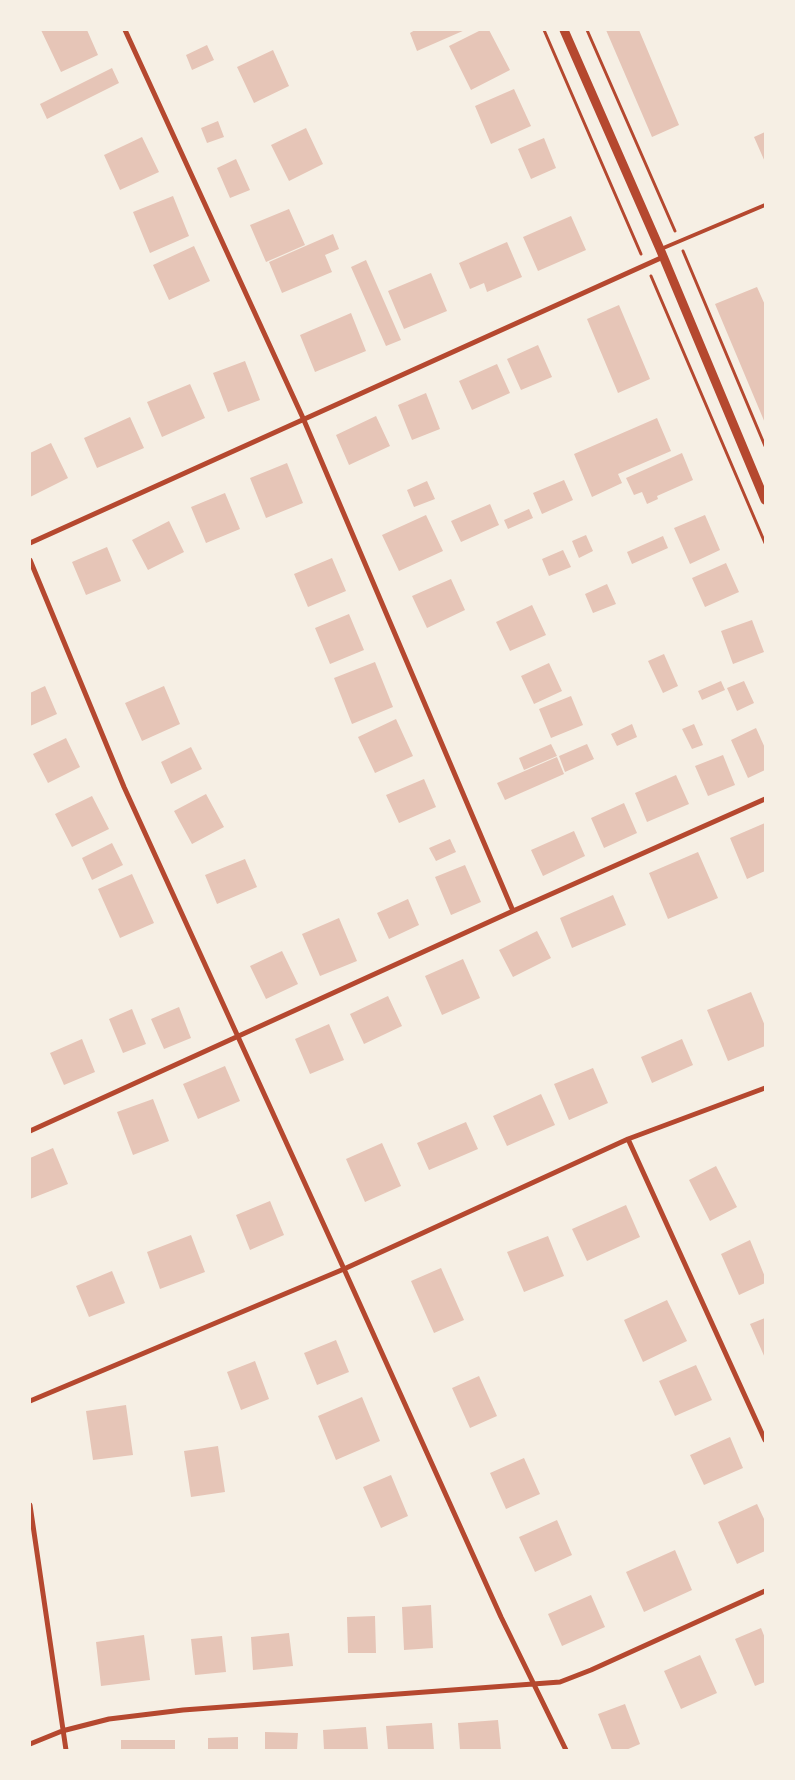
<!DOCTYPE html>
<html>
<head>
<meta charset="utf-8">
<style>
  body { margin:0 }
  #map { position:relative; width:795px; height:1780px; overflow:hidden; background:#f6efe4; font-family:"Crimson Pro",serif }
  canvas { display:block }
  .frame { position:absolute; inset:0; border:31px solid #f6efe4; pointer-events:none }
</style>
</head>
<body>
<div id="map">
<canvas width="795" height="1780"></canvas>
<div class="frame"></div>
</div>
<script>
const ctx = document.querySelector('canvas').getContext('2d');
ctx.lineJoin = 'round';
function paint(path, color) { ctx.fillStyle = color; ctx.fill(path, 'evenodd'); }
function strokePath(path, color, width, dash) { ctx.strokeStyle = color; ctx.lineWidth = width; ctx.lineCap = dash ? 'butt' : 'round'; ctx.setLineDash(dash || []); ctx.stroke(path); }
paint(new Path2D(`
  M 41,30 L 87,30 L 98,55 L 61,72 Z
  M 415,30 L 465,30 L 417,51 L 410,33 Z
  M 481,30 L 489,30 L 510,70 L 471,90 L 449,46 Z
  M 606,30 L 639,30 L 679,125 L 652,137 Z
  M 207,45 L 214,60 L 192,70 L 186,55 Z
  M 273,50 L 289,86 L 254,103 L 237,67 Z
  M 112,68 L 119,83 L 47,119 L 40,104 Z
  M 514,89 L 531,126 L 491,144 L 475,106 Z
  M 218,121 L 224,137 L 207,143 L 201,128 Z
  M 306,128 L 323,164 L 289,181 L 271,145 Z
  M 765,132 L 765,162 L 754,137 Z
  M 142,137 L 159,172 L 120,190 L 104,155 Z
  M 544,138 L 556,168 L 531,179 L 518,149 Z
  M 236,159 L 250,190 L 230,198 L 217,168 Z
  M 173,196 L 189,236 L 150,253 L 133,212 Z
  M 289,209 L 305,245 L 266,262 L 250,225 Z
  M 571,216 L 586,250 L 538,271 L 523,237 Z
  M 333,234 L 339,249 L 325,255 L 332,272 L 282,293 L 269,262 Z
  M 507,242 L 522,277 L 487,292 L 484,283 L 470,289 L 459,263 Z
  M 194,246 L 210,281 L 169,300 L 153,265 Z
  M 366,260 L 401,340 L 386,346 L 351,267 Z
  M 431,273 L 447,311 L 404,329 L 388,291 Z
  M 757,287 L 765,305 L 765,423 L 715,304 Z
  M 619,305 L 650,379 L 618,393 L 587,319 Z
  M 351,313 L 366,351 L 315,372 L 300,335 Z
  M 538,345 L 552,377 L 521,390 L 507,359 Z
  M 245,361 L 260,400 L 228,412 L 213,373 Z
  M 497,364 L 510,393 L 472,410 L 459,381 Z
  M 190,384 L 205,418 L 162,437 L 147,402 Z
  M 426,393 L 440,429 L 412,440 L 398,405 Z
  M 376,416 L 390,446 L 349,465 L 336,435 Z
  M 130,417 L 144,448 L 97,468 L 84,438 Z
  M 657,418 L 671,451 L 618,474 L 622,483 L 592,497 L 574,454 Z
  M 51,443 L 68,478 L 30,497 L 30,453 Z
  M 682,453 L 693,480 L 657,496 L 658,499 L 647,504 L 642,492 L 634,495 L 626,478 Z
  M 287,463 L 303,503 L 266,518 L 250,478 Z
  M 564,480 L 573,500 L 542,514 L 533,493 Z
  M 427,481 L 435,499 L 414,507 L 407,490 Z
  M 225,493 L 240,529 L 206,543 L 191,507 Z
  M 490,504 L 499,525 L 461,542 L 451,521 Z
  M 529,509 L 533,518 L 508,529 L 504,520 Z
  M 426,515 L 443,551 L 399,571 L 382,535 Z
  M 705,515 L 720,550 L 690,564 L 674,528 Z
  M 169,521 L 184,552 L 148,570 L 132,540 Z
  M 586,535 L 593,551 L 579,558 L 572,541 Z
  M 663,536 L 668,548 L 632,564 L 627,552 Z
  M 107,547 L 121,581 L 86,595 L 72,562 Z
  M 563,550 L 571,567 L 549,576 L 542,559 Z
  M 332,558 L 346,591 L 308,607 L 294,574 Z
  M 726,563 L 739,592 L 705,607 L 692,578 Z
  M 451,579 L 465,610 L 427,628 L 412,596 Z
  M 607,584 L 616,604 L 593,613 L 585,594 Z
  M 532,605 L 546,635 L 510,651 L 496,622 Z
  M 349,614 L 364,650 L 330,664 L 315,628 Z
  M 752,620 L 764,652 L 733,664 L 721,631 Z
  M 664,654 L 678,686 L 663,693 L 648,661 Z
  M 375,662 L 393,707 L 352,724 L 334,678 Z
  M 549,663 L 562,691 L 534,704 L 521,676 Z
  M 721,681 L 725,690 L 702,700 L 698,691 Z
  M 744,681 L 754,703 L 737,711 L 727,688 Z
  M 45,686 L 57,714 L 30,726 L 30,693 Z
  M 164,686 L 180,724 L 142,741 L 125,703 Z
  M 571,696 L 583,725 L 551,738 L 539,709 Z
  M 396,719 L 413,756 L 375,773 L 358,737 Z
  M 632,724 L 637,737 L 617,746 L 611,734 Z
  M 694,724 L 703,745 L 692,749 L 682,729 Z
  M 756,728 L 765,748 L 765,770 L 748,778 L 731,740 Z
  M 66,738 L 80,767 L 48,783 L 33,754 Z
  M 551,744 L 557,756 L 524,770 L 519,758 Z
  M 587,744 L 594,759 L 565,772 L 559,756 Z
  M 191,747 L 202,769 L 171,784 L 161,762 Z
  M 723,755 L 735,785 L 708,796 L 695,766 Z
  M 557,757 L 564,774 L 505,800 L 497,783 Z
  M 676,775 L 689,804 L 647,822 L 635,793 Z
  M 424,779 L 436,807 L 399,823 L 386,795 Z
  M 206,794 L 224,827 L 192,844 L 174,811 Z
  M 92,796 L 109,829 L 72,847 L 55,814 Z
  M 624,803 L 637,833 L 604,848 L 591,818 Z
  M 765,823 L 765,871 L 747,879 L 730,838 Z
  M 574,831 L 585,856 L 543,876 L 531,850 Z
  M 450,839 L 456,852 L 436,861 L 429,848 Z
  M 112,843 L 123,865 L 92,880 L 82,858 Z
  M 698,852 L 718,898 L 668,919 L 649,873 Z
  M 245,859 L 257,887 L 217,904 L 205,875 Z
  M 465,865 L 481,902 L 451,915 L 435,877 Z
  M 132,874 L 154,923 L 120,938 L 98,889 Z
  M 613,895 L 626,925 L 572,948 L 560,918 Z
  M 408,899 L 419,925 L 389,939 L 377,913 Z
  M 339,918 L 357,961 L 320,976 L 302,934 Z
  M 537,931 L 551,958 L 513,977 L 499,950 Z
  M 282,951 L 298,984 L 266,999 L 250,966 Z
  M 463,959 L 480,998 L 442,1015 L 425,976 Z
  M 751,992 L 765,1026 L 765,1046 L 728,1061 L 707,1010 Z
  M 388,996 L 402,1026 L 364,1044 L 350,1014 Z
  M 179,1007 L 191,1038 L 164,1049 L 151,1019 Z
  M 132,1009 L 146,1044 L 123,1053 L 109,1019 Z
  M 329,1024 L 344,1060 L 310,1074 L 295,1039 Z
  M 82,1039 L 95,1072 L 64,1085 L 50,1053 Z
  M 682,1039 L 693,1065 L 652,1083 L 641,1057 Z
  M 225,1066 L 240,1101 L 198,1119 L 183,1084 Z
  M 593,1068 L 608,1103 L 569,1120 L 554,1084 Z
  M 541,1094 L 555,1125 L 507,1146 L 493,1116 Z
  M 153,1099 L 169,1141 L 133,1155 L 117,1112 Z
  M 466,1122 L 478,1149 L 429,1170 L 417,1143 Z
  M 382,1143 L 401,1186 L 365,1202 L 346,1159 Z
  M 53,1148 L 68,1184 L 30,1199 L 30,1158 Z
  M 716,1166 L 737,1207 L 710,1221 L 689,1180 Z
  M 270,1201 L 284,1235 L 250,1250 L 236,1215 Z
  M 626,1205 L 640,1237 L 587,1261 L 572,1229 Z
  M 191,1235 L 205,1272 L 160,1289 L 147,1252 Z
  M 548,1236 L 564,1276 L 524,1292 L 507,1252 Z
  M 750,1240 L 765,1277 L 765,1283 L 739,1295 L 721,1254 Z
  M 441,1268 L 464,1320 L 434,1333 L 411,1281 Z
  M 112,1271 L 125,1303 L 89,1317 L 76,1286 Z
  M 667,1300 L 687,1341 L 643,1362 L 624,1320 Z
  M 765,1318 L 765,1358 L 750,1324 Z
  M 336,1340 L 349,1372 L 317,1385 L 304,1353 Z
  M 255,1361 L 269,1399 L 241,1410 L 227,1372 Z
  M 696,1365 L 712,1400 L 675,1416 L 659,1381 Z
  M 479,1376 L 497,1416 L 470,1428 L 452,1388 Z
  M 362,1397 L 380,1441 L 336,1460 L 318,1416 Z
  M 126,1405 L 133,1455 L 93,1460 L 86,1411 Z
  M 730,1437 L 743,1468 L 704,1485 L 690,1455 Z
  M 218,1446 L 225,1492 L 191,1497 L 184,1451 Z
  M 524,1458 L 540,1494 L 506,1509 L 490,1473 Z
  M 391,1475 L 408,1516 L 381,1528 L 363,1487 Z
  M 757,1504 L 765,1521 L 765,1551 L 737,1564 L 718,1522 Z
  M 557,1520 L 572,1555 L 535,1572 L 519,1537 Z
  M 675,1550 L 692,1590 L 644,1612 L 626,1572 Z
  M 591,1595 L 605,1627 L 562,1646 L 548,1614 Z
  M 431,1605 L 433,1648 L 404,1650 L 402,1607 Z
  M 375,1616 L 376,1653 L 348,1653 L 347,1617 Z
  M 761,1628 L 765,1638 L 765,1682 L 755,1686 L 735,1639 Z
  M 289,1633 L 293,1666 L 253,1670 L 251,1637 Z
  M 144,1635 L 150,1680 L 101,1686 L 96,1642 Z
  M 222,1636 L 226,1672 L 195,1675 L 191,1639 Z
  M 700,1655 L 717,1693 L 681,1709 L 664,1671 Z
  M 625,1704 L 640,1744 L 626,1750 L 612,1750 L 598,1714 Z
  M 498,1720 L 501,1750 L 460,1750 L 458,1723 Z
  M 432,1723 L 434,1750 L 388,1750 L 386,1726 Z
  M 366,1727 L 368,1750 L 324,1750 L 323,1730 Z
  M 265,1732 L 298,1733 L 297,1750 L 265,1750 Z
  M 238,1737 L 238,1750 L 208,1750 L 208,1738 Z
  M 121,1740 L 175,1740 L 175,1750 L 121,1750 Z`), '#e6c5b7');
strokePath(new Path2D(`
  M 544,30 L 641,254
  M 587,30 L 675,231
  M 683,251 L 765,446
  M 651,276 L 765,543`), '#b5482f', 3);
strokePath(new Path2D(`
  M 661,249 L 765,205`), '#b5482f', 4);
strokePath(new Path2D(`
  M 125,30 L 303,418 L 513,911
  M 30,543 L 663,257
  M 30,560 L 124,787 L 344,1269 L 501,1617 L 566,1750
  M 30,1131 L 513,911 L 765,799
  M 628,1139 L 765,1440
  M 30,1401 L 344,1269 L 628,1139 L 765,1088
  M 30,1505 L 66,1750
  M 30,1744 L 62,1731 L 109,1719 L 183,1710 L 560,1682 L 591,1670 L 765,1591`), '#b5482f', 5);
strokePath(new Path2D(`
  M 564,30 L 660,249 L 765,500`), '#b5482f', 9);
</script>
</body>
</html>
